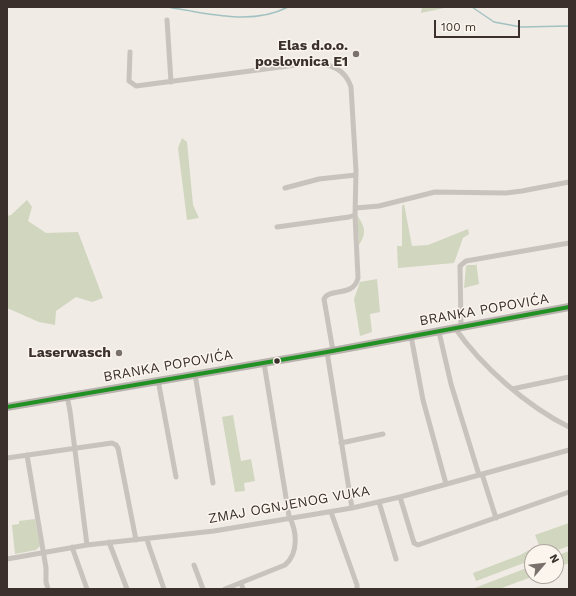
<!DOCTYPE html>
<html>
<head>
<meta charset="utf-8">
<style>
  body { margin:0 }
  #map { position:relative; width:576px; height:596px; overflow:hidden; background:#f0ebe5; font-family:"Work Sans",sans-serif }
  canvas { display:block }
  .frame { position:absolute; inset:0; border:8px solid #3b302b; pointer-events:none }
  .north { position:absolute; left:524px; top:544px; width:40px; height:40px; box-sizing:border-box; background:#fbf5ee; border:1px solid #aea6a0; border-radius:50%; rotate:62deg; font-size:11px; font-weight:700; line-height:16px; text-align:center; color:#3b302b }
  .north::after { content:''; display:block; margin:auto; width:14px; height:18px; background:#7a716c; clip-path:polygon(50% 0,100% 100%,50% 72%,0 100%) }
  .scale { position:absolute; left:434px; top:20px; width:86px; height:18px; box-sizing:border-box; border:2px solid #3b302b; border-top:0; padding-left:5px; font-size:12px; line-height:14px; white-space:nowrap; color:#3b302b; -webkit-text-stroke:3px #fbf5ee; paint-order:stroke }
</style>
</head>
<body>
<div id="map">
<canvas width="576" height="596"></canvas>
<div class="frame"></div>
<div class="north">N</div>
<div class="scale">100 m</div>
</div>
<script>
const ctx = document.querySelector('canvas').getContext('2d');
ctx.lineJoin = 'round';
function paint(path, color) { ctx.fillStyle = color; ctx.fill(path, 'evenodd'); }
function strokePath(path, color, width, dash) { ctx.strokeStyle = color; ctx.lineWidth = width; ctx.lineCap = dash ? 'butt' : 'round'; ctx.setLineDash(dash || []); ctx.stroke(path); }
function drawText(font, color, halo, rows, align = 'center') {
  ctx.font = font + ' "Work Sans",sans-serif'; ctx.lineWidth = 3; ctx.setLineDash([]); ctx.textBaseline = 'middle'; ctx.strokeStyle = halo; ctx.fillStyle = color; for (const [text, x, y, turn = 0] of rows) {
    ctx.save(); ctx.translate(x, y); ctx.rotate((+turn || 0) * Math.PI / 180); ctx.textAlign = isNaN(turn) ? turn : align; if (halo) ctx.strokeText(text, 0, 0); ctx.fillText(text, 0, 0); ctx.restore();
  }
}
paint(new Path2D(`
  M 422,7 L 449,7 L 421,13 Z
  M 182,138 L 187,142 L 193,205 L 199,218 L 187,220 L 178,148 Z
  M 27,200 L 32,207 L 28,221 L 46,233 L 78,232 L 103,298 L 92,302 L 76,297 L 56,311 L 55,325 L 39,322 L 7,308 L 7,216 L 11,215 Z
  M 404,204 L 412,246 L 428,245 L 468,229 L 469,234 L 463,238 L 454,263 L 398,268 L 397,246 L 402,246 L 402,206 Z
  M 357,215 C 365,227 367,233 359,245 Z
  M 476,261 L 479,284 L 464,288 L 466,266 L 468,265 L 476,265 Z
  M 377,279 L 380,312 L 370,314 L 372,332 L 360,336 L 354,299 L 360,282 Z
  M 233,415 L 241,461 L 251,459 L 255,481 L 244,483 L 245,491 L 235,492 L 222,417 Z
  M 35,519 L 40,546 L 36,550 L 15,554 L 12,525 L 19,524 L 19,521 Z
  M 569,523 L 569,546 L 552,552 L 532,552 L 532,560 L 476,581 L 473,573 L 520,555 L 539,545 L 535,535 Z
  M 569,551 L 569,563 L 556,568 L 556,556 Z
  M 532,566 L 532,576 L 534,576 L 499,589 L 472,589 Z`), '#d1d6bf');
strokePath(new Path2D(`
  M 168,7 C 177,9 187,10 196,12 C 226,17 259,22 288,7
  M 472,7 L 494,22 L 521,27 L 569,26`), '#a1c2c1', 1.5);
strokePath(new Path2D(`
  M 167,20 L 171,82
  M 130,52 L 129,81 L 136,86 L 311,63 C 329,63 345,68 351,87 L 356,171 L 355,215 L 358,278 C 353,298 330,287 324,299 L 333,351
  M 285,188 L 319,179 L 356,175
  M 356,208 L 379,206 L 435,192 L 506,193 L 522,191 L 569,182
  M 277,227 L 349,217 L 355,215
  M 461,327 L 460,266 L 466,261 L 569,243
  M 455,328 C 482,367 527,406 569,427
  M 439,332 L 451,384 L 479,475
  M 411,336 L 423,400 L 446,484
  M 327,352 L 352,508
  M 195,374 L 213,483
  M 158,380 L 176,477
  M 512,389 L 569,377
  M 67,396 L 70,411 L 87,545
  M 341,443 L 383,434
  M 27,455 L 46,568 L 46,582 L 48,589
  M 7,458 L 112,443 L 116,445 L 118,448 L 136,540
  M 482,474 L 496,518
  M 400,497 L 414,543 L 418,545 L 569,492
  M 379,502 L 396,559
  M 331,512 L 357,585 L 357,589
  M 147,539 L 149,546 L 164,589
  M 109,542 L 127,589
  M 72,547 L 87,589
  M 7,559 L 87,545 L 214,531 L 352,508 L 400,497 L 569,450
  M 194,565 L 203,589
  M 241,583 L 243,589
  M 225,589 L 285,565 C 299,553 297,531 289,516 L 264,363`), '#c9c3be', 5);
strokePath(new Path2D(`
  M 7,407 L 327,352 L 569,307`), '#b8b1ad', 8);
strokePath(new Path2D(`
  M 7,407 L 327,352 L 569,307`), '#229124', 4);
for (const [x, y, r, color] of [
  [356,54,4,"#7a716c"],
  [119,353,4,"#7a716c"],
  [277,361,3.5,"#3b302b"]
]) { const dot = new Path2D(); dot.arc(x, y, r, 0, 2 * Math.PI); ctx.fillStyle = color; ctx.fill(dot); strokePath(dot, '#fbf5ee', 1.5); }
drawText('bold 14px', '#3b302b', '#fbf5ee', [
  ["Elas d.o.o.",348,46],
  ["poslovnica E1",348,62],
  ["Laserwasch",111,353]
], 'right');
drawText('14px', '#3b302b', '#fbf5ee', [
  ["BRANKA POPOVIĆA",484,310,-10],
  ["BRANKA POPOVIĆA",168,366,-10],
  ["ZMAJ OGNJENOG VUKA",289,505,-10]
]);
</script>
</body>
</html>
